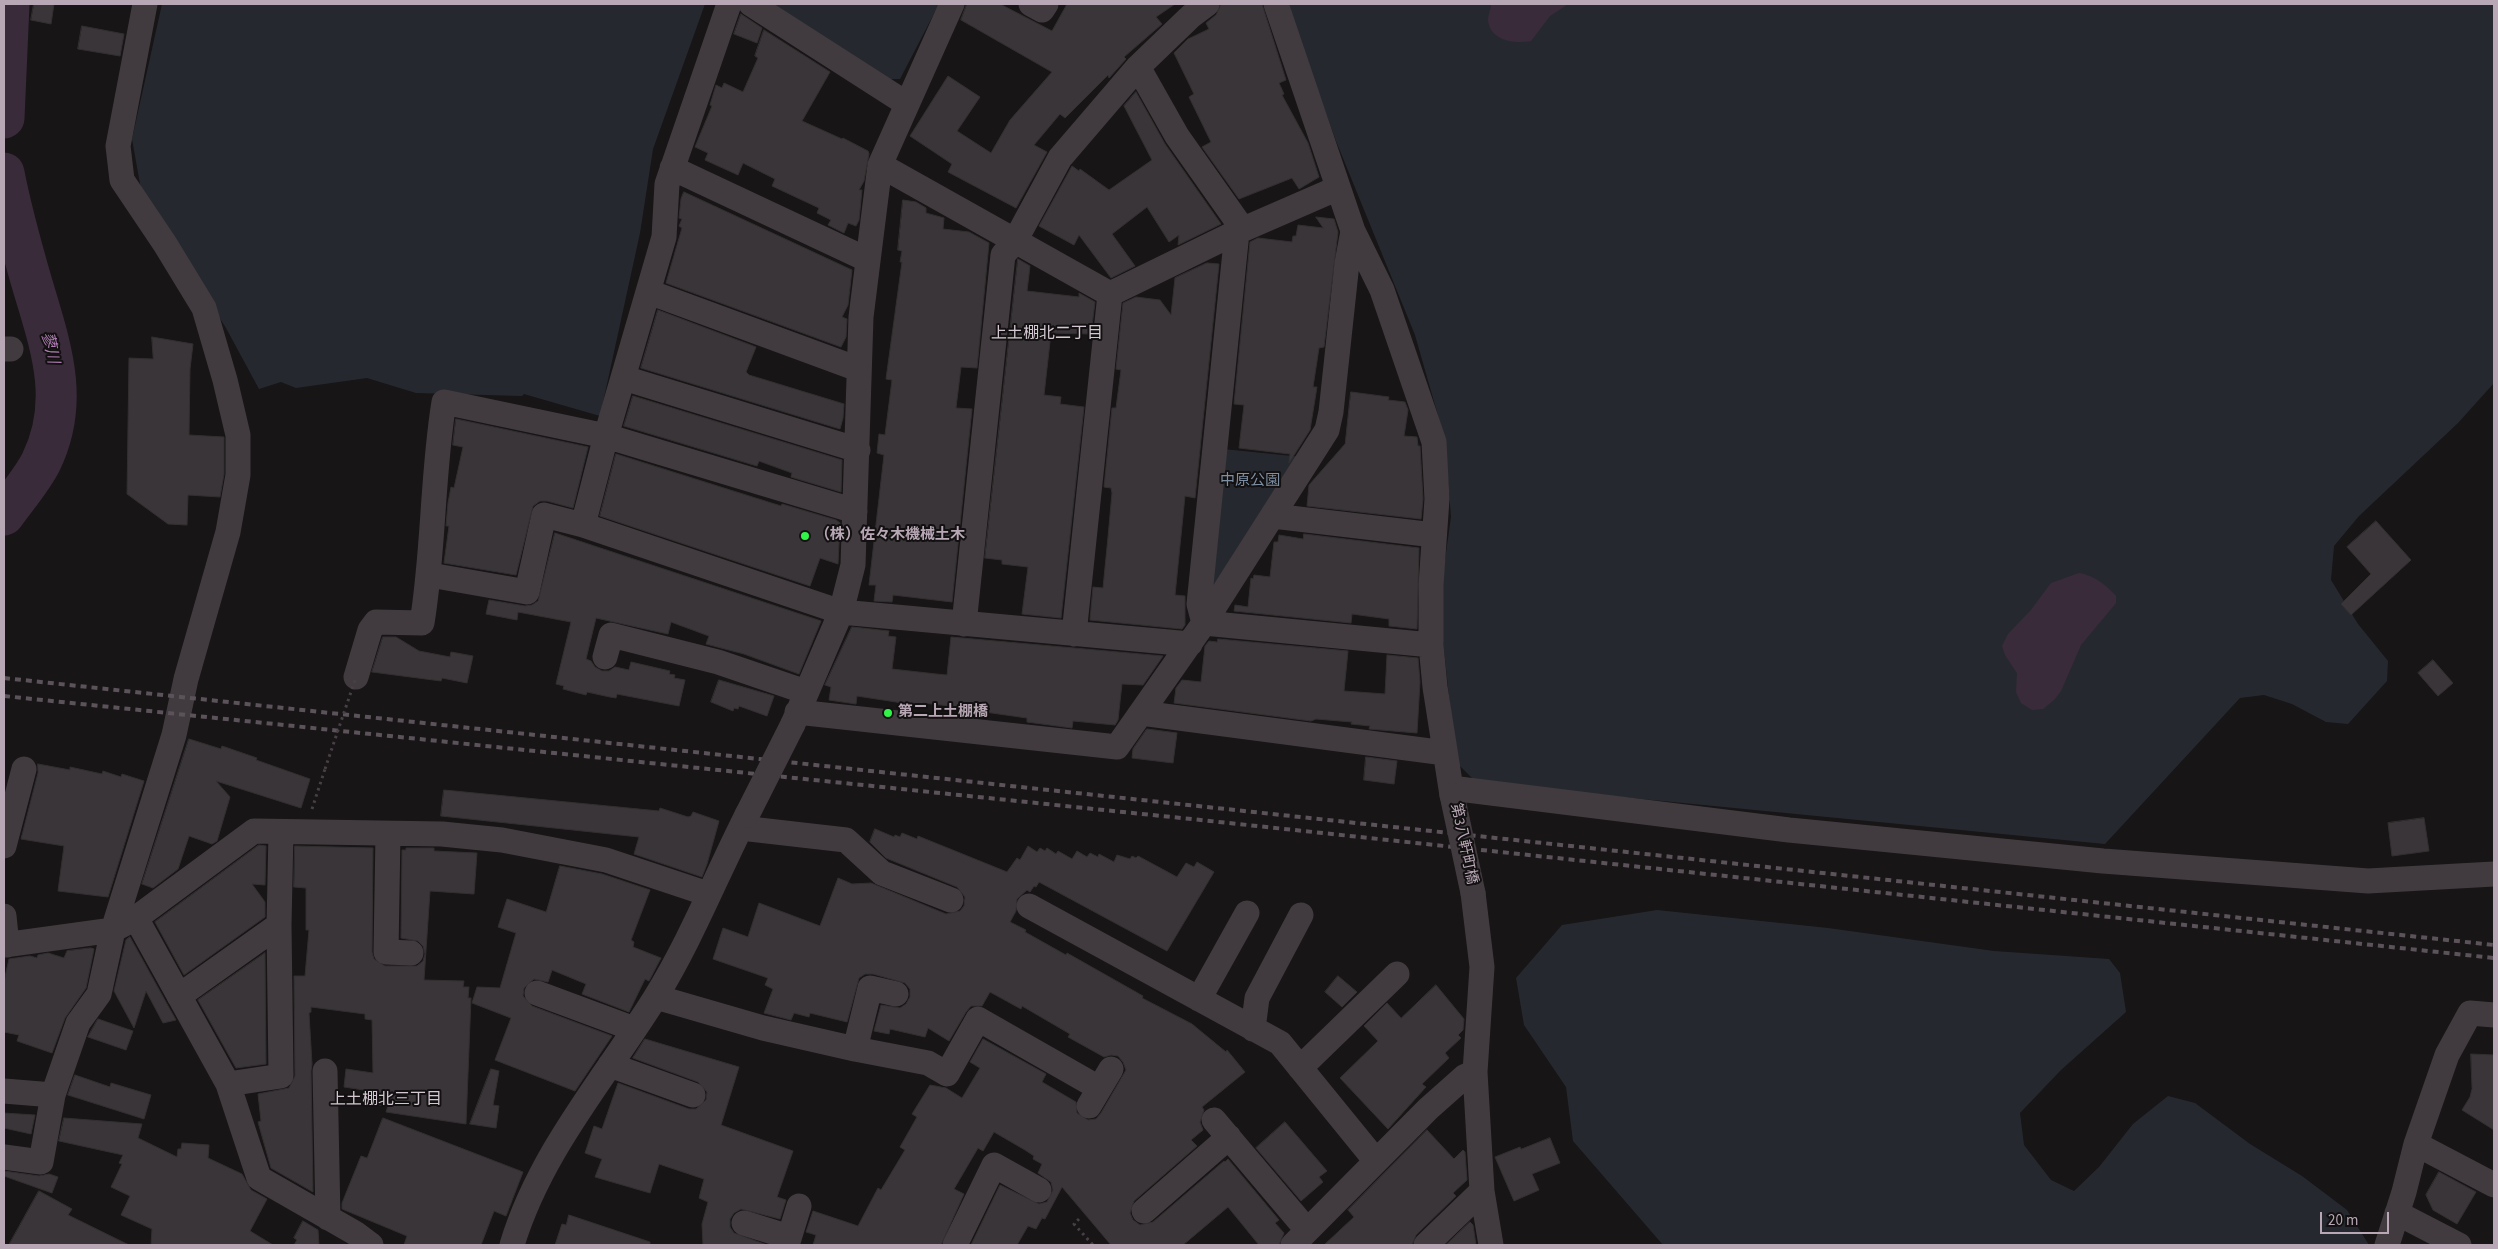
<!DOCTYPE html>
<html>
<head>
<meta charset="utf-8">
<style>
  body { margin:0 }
  #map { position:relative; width:2498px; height:1249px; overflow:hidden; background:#171516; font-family:"Source Sans 3",sans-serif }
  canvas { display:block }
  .frame { position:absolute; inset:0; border:5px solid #b8a7b5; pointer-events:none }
  .scale { position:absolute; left:2320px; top:1212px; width:69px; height:22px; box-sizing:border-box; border:2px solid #b8a7b5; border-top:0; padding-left:6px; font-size:15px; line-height:18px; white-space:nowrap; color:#b8a7b5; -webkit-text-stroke:4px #121011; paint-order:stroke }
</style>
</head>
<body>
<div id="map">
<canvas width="2498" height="1249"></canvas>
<div class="frame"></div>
<div class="scale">20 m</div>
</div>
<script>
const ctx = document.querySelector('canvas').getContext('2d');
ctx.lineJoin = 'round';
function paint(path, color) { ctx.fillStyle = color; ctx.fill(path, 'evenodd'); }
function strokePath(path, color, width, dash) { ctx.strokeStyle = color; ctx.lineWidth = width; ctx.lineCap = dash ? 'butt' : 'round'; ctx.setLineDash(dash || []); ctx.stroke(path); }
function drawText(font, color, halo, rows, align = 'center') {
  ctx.font = font + ' "Source Sans 3","Noto Sans JP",sans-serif'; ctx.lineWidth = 4; ctx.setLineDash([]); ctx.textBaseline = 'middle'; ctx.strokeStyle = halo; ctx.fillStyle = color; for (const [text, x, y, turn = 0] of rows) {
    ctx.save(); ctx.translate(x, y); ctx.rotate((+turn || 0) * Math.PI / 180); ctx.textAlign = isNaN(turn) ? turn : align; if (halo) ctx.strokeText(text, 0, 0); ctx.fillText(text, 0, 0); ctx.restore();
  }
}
paint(new Path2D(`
  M 162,4 L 705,4 L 653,149 L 640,233 L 600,416 L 524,394 L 522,396 L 416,393 L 367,378 L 296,388 L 281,382 L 259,389 L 226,328 L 142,195 L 132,139 Z
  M 772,4 L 939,4 L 900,79 L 882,79 Z
  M 1289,4 L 2494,4 L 2494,383 L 2458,423 L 2359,516 L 2334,546 L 2331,580 L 2358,624 L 2388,661 L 2387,681 L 2348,724 L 2326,722 L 2292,704 L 2264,695 L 2240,698 L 2105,844 L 1477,783 L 1456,762 L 1439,603 L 1451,517 L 1445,440 L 1415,335 L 1336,141 L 1298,36 Z
  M 1223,449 L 1302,457 L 1211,589 Z
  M 1657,910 L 1828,928 L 1994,951 L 2109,959 L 2120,973 L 2126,1012 L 2061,1070 L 2020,1113 L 2024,1145 L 2051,1180 L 2074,1191 L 2099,1167 L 2133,1124 L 2168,1096 L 2195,1103 L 2250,1144 L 2302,1176 L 2347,1210 L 2369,1245 L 1663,1245 L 1573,1141 L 1566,1087 L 1524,1025 L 1516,978 L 1562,925 Z`), '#25292f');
paint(new Path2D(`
  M 1491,4 L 1568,4 L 1550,16 L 1531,41 C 1515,44 1490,41 1488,20 C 1488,15 1491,9 1491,4 Z
  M 2079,573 C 2095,576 2105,584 2116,596 L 2116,603 L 2081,645 L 2061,691 L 2054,700 L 2043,709 L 2032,710 L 2021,703 L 2016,692 L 2017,673 L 2005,655 L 2002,646 L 2008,634 L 2031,610 L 2051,583 Z`), '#3a2b3b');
strokePath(new Path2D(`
  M 4,118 L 9,4
  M 4,173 C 11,210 21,245 31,280 C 49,342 72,399 41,462 C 32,480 16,498 4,515`), '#3a2b3b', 41);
const building = new Path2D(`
  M 34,4 L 54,4 L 51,24 L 31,20 Z
  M 967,4 L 1000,4 L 1052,31 L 1067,4 L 1175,4 L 1156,17 L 1162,24 L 1124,57 L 1126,59 L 1109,78 L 1108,75 L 1065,118 L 1060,114 L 1034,145 L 1047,152 L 1016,208 L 948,172 L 952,164 L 910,136 L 948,76 L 980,97 L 957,131 L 991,153 L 1010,120 L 1052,72 L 961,20 Z
  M 1221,4 L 1262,4 L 1286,80 L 1279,83 L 1284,94 L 1282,95 L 1308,143 L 1319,177 L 1299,189 L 1292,178 L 1239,199 L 1202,147 L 1211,142 L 1189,97 L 1194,94 L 1174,53 L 1188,39 L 1209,29 L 1206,23 L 1216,15 Z
  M 741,14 L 762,28 L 757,43 L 734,34 Z
  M 82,26 L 124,34 L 120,56 L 78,49 Z
  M 764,30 L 830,72 L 802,121 L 842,139 L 843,138 L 868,151 L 869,154 L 864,181 L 859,190 L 862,190 L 859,220 L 856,226 L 848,223 L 844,233 L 828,225 L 831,220 L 817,213 L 819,208 L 772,186 L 775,179 L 743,163 L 738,175 L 705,160 L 708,153 L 695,147 L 712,106 L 710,105 L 716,85 L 722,88 L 724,83 L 743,92 L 758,58 L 755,56 Z
  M 1136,92 L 1165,144 L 1221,224 L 1178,245 L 1179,235 L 1169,242 L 1147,207 L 1112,234 L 1135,266 L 1111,278 L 1079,235 L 1074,245 L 1039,226 L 1072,166 L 1079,171 L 1080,169 L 1109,190 L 1152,160 L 1124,106 Z
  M 684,192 L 852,270 L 848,305 L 842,317 L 847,319 L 846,337 L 841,347 L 666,283 L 682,228 L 679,226 L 682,219 L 679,218 L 681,199 Z
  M 903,200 L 916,202 L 926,208 L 926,213 L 944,218 L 943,229 L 969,232 L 989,243 L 977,368 L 961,367 L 956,408 L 972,409 L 952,602 L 893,595 L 892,602 L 874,601 L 876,585 L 869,585 L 884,455 L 877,453 L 879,434 L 885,435 L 892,380 L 886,379 L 902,262 L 900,262 L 902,251 L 898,250 Z
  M 1316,217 L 1334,219 L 1338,232 L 1324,347 L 1319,348 L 1313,387 L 1317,387 L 1310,430 L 1289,463 L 1290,454 L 1239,448 L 1244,405 L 1234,404 L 1250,242 L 1258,238 L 1292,242 L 1293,236 L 1296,236 L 1298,225 L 1323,228 Z
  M 1018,259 L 1030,266 L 1027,291 L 1079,297 L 1079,293 L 1095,302 L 1091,334 L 1051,333 L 1044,395 L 1061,397 L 1060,404 L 1084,407 L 1061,618 L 1022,614 L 1028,567 L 1002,564 L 1002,560 L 985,558 Z
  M 1207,263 L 1219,264 L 1195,498 L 1185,496 L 1175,595 L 1185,596 L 1185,625 L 1182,629 L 1090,620 L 1093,587 L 1103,588 L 1108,537 L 1112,493 L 1111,488 L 1104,487 L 1112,408 L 1116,408 L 1121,370 L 1116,369 L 1123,303 L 1136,297 L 1160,300 L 1171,315 L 1175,278 Z
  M 658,310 L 756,347 L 746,372 L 749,375 L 844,404 L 843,418 L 840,429 L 641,368 Z
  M 152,337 L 193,344 L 190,369 L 189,435 L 224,437 L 224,474 L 220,497 L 188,495 L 187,525 L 168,524 L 127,494 L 129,358 L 153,359 Z
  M 1351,392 L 1389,397 L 1388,400 L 1405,402 L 1408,410 L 1404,436 L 1417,437 L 1418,446 L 1420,446 L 1423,499 L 1421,519 L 1307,506 L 1309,485 L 1345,444 Z
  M 633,396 L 842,460 L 841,492 L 791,477 L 792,473 L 759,461 L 757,466 L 624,426 Z
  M 456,419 L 588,447 L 573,508 L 547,501 L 540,501 L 533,506 L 516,575 L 444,563 L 449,526 L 446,526 L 448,503 L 451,487 L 454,488 L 463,447 L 453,445 Z
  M 616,454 L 781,506 L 782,504 L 836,520 L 840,523 L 838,564 L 820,558 L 810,586 L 600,516 Z
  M 2376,521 L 2411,560 L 2351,615 L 2341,604 L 2371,574 L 2347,547 Z
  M 555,533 L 821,621 L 799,674 L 744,654 L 706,644 L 709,636 L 671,622 L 668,634 L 596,618 L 586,659 L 591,661 L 595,667 L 602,671 L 609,671 L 615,667 L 629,670 L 631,662 L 670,671 L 669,674 L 675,675 L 674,678 L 685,680 L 679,706 L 617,694 L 616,698 L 610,697 L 587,692 L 586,695 L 563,689 L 564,686 L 556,684 L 571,622 L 518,612 L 517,620 L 486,614 L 489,600 L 525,606 L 532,605 L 538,601 Z
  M 1304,534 L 1419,548 L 1417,629 L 1389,626 L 1389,619 L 1352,614 L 1351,623 L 1234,611 L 1235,605 L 1248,607 L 1251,578 L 1253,579 L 1254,575 L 1270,577 L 1274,542 L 1278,542 L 1279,535 L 1303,539 Z
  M 852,627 L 889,631 L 888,636 L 896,637 L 892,669 L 936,674 L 947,675 L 951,637 L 1163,656 L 1143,685 L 1122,684 L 1118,720 L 1115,725 L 1073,721 L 1072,728 L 1027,722 L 1027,718 L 978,711 L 978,709 L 923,703 L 922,706 L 857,696 L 856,704 L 829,700 L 831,687 L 825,685 Z
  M 383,637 L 396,637 L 419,651 L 450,657 L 451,652 L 473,656 L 467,683 L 442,678 L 441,681 L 372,672 Z
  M 1218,639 L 1348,651 L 1344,691 L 1385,694 L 1387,655 L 1418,658 L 1420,682 L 1417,733 L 1369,729 L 1370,726 L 1351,724 L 1352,722 L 1316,719 L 1311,721 L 1174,703 L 1176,688 L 1182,680 L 1201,682 L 1205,646 L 1209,641 L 1217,642 Z
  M 2433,660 L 2453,683 L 2438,696 L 2418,673 Z
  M 719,680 L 774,696 L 767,716 L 739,706 L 738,709 L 734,708 L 733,711 L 711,702 Z
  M 1147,729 L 1177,733 L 1173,763 L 1132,758 L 1133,749 Z
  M 189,739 L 221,749 L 222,746 L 257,758 L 256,760 L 310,779 L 301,808 L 216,781 L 230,797 L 217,841 L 212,844 L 189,836 L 178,869 L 153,888 L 142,884 Z
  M 1366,757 L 1397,761 L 1394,784 L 1364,780 Z
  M 38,764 L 70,770 L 70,767 L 102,774 L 103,771 L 121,777 L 122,774 L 144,781 L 108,897 L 58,891 L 64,846 L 21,839 L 38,773 Z
  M 444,790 L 659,811 L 660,808 L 688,817 L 691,816 L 693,812 L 719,821 L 707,864 L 702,877 L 634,854 L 639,837 L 441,816 Z
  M 2424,818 L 2429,851 L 2392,856 L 2388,823 Z
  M 875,829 L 894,837 L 895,835 L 900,837 L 902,833 L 917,839 L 918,836 L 1007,872 L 1017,858 L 1020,860 L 1028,846 L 1037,852 L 1040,848 L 1045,851 L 1047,848 L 1056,854 L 1058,851 L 1072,859 L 1077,851 L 1087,857 L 1090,853 L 1098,857 L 1099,854 L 1114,862 L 1117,855 L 1130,859 L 1132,856 L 1136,858 L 1138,856 L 1177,877 L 1186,863 L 1194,867 L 1197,862 L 1214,872 L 1167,951 L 1039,882 L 1036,887 L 1034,886 L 1030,892 L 1027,890 L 1017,899 L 1016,911 L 1010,922 L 1026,930 L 1025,932 L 1066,955 L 1067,953 L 1143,996 L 1142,998 L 1192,1024 L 1226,1052 L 1227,1050 L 1245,1072 L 1202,1107 L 1204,1110 L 1200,1122 L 1203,1130 L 1191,1140 L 1197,1146 L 1134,1201 L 1130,1213 L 1133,1220 L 1140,1225 L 1153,1222 L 1224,1161 L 1225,1162 L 1228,1159 L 1279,1220 L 1275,1223 L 1284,1233 L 1279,1245 L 1259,1245 L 1228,1207 L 1183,1245 L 1111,1245 L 1062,1187 L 1045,1219 L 1042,1218 L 1036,1229 L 1028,1226 L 1017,1245 L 971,1245 L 1000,1185 L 1039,1204 L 1047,1202 L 1053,1190 L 1051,1182 L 1038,1173 L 1042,1164 L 1033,1159 L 1034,1156 L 1025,1150 L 994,1132 L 983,1151 L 978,1148 L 954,1189 L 964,1194 L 941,1245 L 813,1245 L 816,1235 L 806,1232 L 813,1211 L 858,1226 L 878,1188 L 881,1190 L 905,1150 L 900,1147 L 917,1117 L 912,1114 L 930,1085 L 946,1088 L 962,1098 L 980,1068 L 970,1062 L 983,1039 L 1046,1074 L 1042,1082 L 1076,1102 L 1077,1113 L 1088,1120 L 1096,1119 L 1101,1113 L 1126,1070 L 1123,1062 L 1118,1056 L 1111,1055 L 1104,1057 L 1068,1037 L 1070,1034 L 1022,1006 L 1021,1009 L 990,992 L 982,1006 L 971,1006 L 966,1012 L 949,1041 L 928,1028 L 925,1037 L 890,1029 L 889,1034 L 874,1031 L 881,1005 L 900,1008 L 906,1004 L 910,997 L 910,989 L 905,983 L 873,974 L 865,974 L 859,978 L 847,1022 L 810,1013 L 809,1017 L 794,1013 L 791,1020 L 764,1013 L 773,989 L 765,985 L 768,978 L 713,959 L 723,928 L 748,937 L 759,903 L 820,926 L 838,878 L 852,884 L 871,883 L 946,914 L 960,911 L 964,906 L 965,897 L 957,887 L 886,858 L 870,842 Z
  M 259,845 L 266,846 L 265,885 L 252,884 L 265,902 L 265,917 L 184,975 L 155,922 Z
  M 295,846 L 373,848 L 372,952 L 374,959 L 385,966 L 417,966 L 423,961 L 425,954 L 423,946 L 418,941 L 401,938 L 402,850 L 406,850 L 406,848 L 434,848 L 434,851 L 477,853 L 474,894 L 430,891 L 424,980 L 464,981 L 463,987 L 469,987 L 468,998 L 471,998 L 466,1124 L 386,1112 L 388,1106 L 368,1104 L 370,1091 L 344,1087 L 346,1069 L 373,1073 L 372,1020 L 365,1019 L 365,1014 L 311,1007 L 311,1012 L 309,1013 L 312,1064 L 311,1071 L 313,1192 L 271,1168 L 258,1122 L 261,1121 L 258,1094 L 289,1088 L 295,1076 L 294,976 L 305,976 L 309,930 L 306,930 L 306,888 L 294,887 Z
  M 560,866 L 602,874 L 650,890 L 631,940 L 634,942 L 633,947 L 661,958 L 649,981 L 645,979 L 629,1012 L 582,994 L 586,984 L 552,970 L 548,982 L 534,979 L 524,988 L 523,996 L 532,1006 L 612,1036 L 575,1091 L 495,1060 L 511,1018 L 472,1003 L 477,987 L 500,988 L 516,933 L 498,927 L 507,899 L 546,912 Z
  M 130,937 L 167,1004 L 176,1020 L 163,1023 L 146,991 L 134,1028 L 114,991 L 126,940 Z
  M 91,948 L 94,949 L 86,988 L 65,1018 L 52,1053 L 17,1041 L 19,1035 L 4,1032 L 4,981 L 9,959 L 30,956 L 37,958 L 38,955 L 48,953 L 64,958 L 67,951 Z
  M 265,953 L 266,1064 L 236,1068 L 198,1000 Z
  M 1338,976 L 1357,992 L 1342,1007 L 1325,992 Z
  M 1436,985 L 1464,1019 L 1463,1030 L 1458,1035 L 1461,1038 L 1445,1053 L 1449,1058 L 1422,1084 L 1426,1087 L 1388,1129 L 1340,1078 L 1378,1041 L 1364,1026 L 1387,1003 L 1401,1018 Z
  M 98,1019 L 133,1031 L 126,1050 L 88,1037 Z
  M 645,1039 L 739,1067 L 721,1125 L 793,1151 L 777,1197 L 786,1200 L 780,1219 L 741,1209 L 734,1213 L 730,1219 L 730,1227 L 734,1233 L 767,1245 L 703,1245 L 702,1224 L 708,1202 L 699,1198 L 704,1179 L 659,1164 L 650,1193 L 595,1177 L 602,1159 L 585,1153 L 594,1126 L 602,1129 L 618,1083 L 689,1109 L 696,1109 L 706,1100 L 707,1092 L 698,1082 L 633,1058 Z
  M 2471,1054 L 2494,1055 L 2494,1130 L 2462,1110 L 2470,1097 L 2472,1089 Z
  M 491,1069 L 499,1071 L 493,1105 L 499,1106 L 496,1128 L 470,1124 Z
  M 75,1075 L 110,1087 L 111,1083 L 151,1095 L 144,1119 L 68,1095 Z
  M 4,1113 L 35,1115 L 31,1134 L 4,1128 Z
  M 64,1118 L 142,1124 L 138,1138 L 177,1157 L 178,1149 L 181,1149 L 182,1143 L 209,1145 L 208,1158 L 242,1174 L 251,1190 L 267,1199 L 250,1231 L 273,1245 L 151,1245 L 152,1229 L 121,1215 L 130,1196 L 111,1187 L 122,1164 L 119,1163 L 123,1155 L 59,1141 Z
  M 383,1118 L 523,1172 L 506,1216 L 494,1211 L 481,1245 L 404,1245 L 407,1236 L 342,1209 L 342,1203 L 361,1156 L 367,1158 Z
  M 1285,1122 L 1327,1171 L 1319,1177 L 1323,1182 L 1301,1201 L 1256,1148 Z
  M 1427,1130 L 1454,1159 L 1463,1150 L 1465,1152 L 1467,1180 L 1453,1193 L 1456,1196 L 1416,1235 L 1412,1245 L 1324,1245 L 1354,1217 L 1348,1210 Z
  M 1550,1138 L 1560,1163 L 1532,1174 L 1539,1190 L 1514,1201 L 1495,1157 L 1520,1147 L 1521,1149 Z
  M 4,1171 L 39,1176 L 49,1174 L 58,1177 L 52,1193 L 4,1176 Z
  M 2439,1172 L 2476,1192 L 2457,1224 L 2433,1210 L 2426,1195 Z
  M 39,1191 L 72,1209 L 68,1215 L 129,1245 L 9,1245 Z
  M 569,1215 L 650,1242 L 650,1245 L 555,1245 L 562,1224 L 566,1225 Z
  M 303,1221 L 318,1230 L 319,1245 L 294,1245 L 297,1240 L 294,1238 Z
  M 1470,1222 L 1473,1225 L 1476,1245 L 1446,1245 Z`);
paint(building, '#393538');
strokePath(building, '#332f31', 1);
strokePath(new Path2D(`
  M 312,809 L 325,769
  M 1079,1219 L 1074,1224 L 1093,1245`), '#484047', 3, [2.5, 4]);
strokePath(new Path2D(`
  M 729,4 L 667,184 L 664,237 L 606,436 L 583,525 L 841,612 L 1190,644
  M 751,4 L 907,104
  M 1031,4 L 1042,10 L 1046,4
  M 1207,4 L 1191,16 L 1138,67 L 1177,136 L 1237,221 L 1237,232 L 1199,604 L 1204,623 L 1431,645
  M 1276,4 L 1353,231 L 1382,290 L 1434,442 L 1437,499 L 1431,585 L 1431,645 L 1435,687 L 1452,795
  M 880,165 L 1110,294
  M 672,168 L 868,260
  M 649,292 L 858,369
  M 1110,294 L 1237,232 L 1338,188
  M 4,349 L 11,349
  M 624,378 L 858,450
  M 1273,516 L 1434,535
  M 430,575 L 527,592 L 544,515 L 583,525
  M 964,624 L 1003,255 L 1015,241 L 1060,158 L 1138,67
  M 1074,634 L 1110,294
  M 605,657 L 611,635 L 718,662 L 806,692
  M 356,677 L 370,630 L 376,622 L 422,623 C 434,550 432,475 444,402 L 606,436 L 855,511
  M 797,712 L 1117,747 L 1204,623 L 1327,430 L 1331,412 L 1347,263 L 1353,231
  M 1141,713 L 1445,753
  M 793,724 L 841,612 L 853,565 L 861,317 L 880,165 L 952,4
  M 1451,788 L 1789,830 L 2103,861 L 2368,881 L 2494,874
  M 741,828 L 846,840 L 882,873 L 951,900
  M 388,834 L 386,952 L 411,953
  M 4,846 L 24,769
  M 1473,893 L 1482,967 L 1475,1072 L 1482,1191 L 1491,1245
  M 1029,906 L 1280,1043 L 1376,1161
  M 4,916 L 7,945
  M 136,918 L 228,1084 L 259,1178 L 355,1233 L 371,1245
  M 4,945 L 113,930 L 136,918 L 254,831 L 442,834 L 502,840 L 606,860 L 708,894
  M 537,993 L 634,1029
  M 179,996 L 279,925
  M 656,997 L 763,1028 L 855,1049 L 928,1063 L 947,1074 L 978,1019 L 1099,1088
  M 1199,999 L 1247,913
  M 1253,1029 L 1257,998 L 1301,915
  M 855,1049 L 870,988 L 896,994
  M 610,1065 L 693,1095
  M 1300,1068 L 1397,974
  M 325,1071 L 328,1218
  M 228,1084 L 281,1076 L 279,925 L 281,832
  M 4,1091 L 53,1095
  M 1089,1106 L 1111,1069
  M 1214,1120 L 1307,1230
  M 2416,1144 L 2494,1185
  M 4,1157 L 41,1162 L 53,1095 L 78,1023 L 99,994 L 113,930 L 174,735 L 186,679 L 228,532 L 238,475 L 238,435 L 225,380 L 204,308 L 165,244 L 122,180 L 118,146 L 145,4
  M 1144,1211 L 1229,1137
  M 2397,1213 L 2459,1245
  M 744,1223 L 789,1237
  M 512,1245 C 540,1152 605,1078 655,998 C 691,940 716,876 747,815
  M 787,1245 L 799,1206
  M 955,1245 L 994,1165 L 1039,1190
  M 1293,1245 L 1428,1109 L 1464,1077 L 1475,1072
  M 1426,1245 L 1482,1191
  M 2387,1245 L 2404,1192 L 2416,1144 L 2447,1055 L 2470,1013 L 2494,1015`), '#413b3f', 25);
strokePath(new Path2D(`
  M 4,678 L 2494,945
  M 4,696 L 1210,821 L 2494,958`), '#5b525a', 4, [6, 5]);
strokePath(new Path2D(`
  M 325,769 L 356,677`), '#484047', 3, [2.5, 4]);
strokePath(new Path2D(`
  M 1452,795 L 1473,893
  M 747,815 L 793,724`), '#413b3f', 25);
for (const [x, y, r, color] of [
  [805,536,5,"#30f548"],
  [888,713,5,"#30f548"]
]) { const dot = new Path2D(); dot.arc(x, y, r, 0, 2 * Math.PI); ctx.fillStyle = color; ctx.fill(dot); strokePath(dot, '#121011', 2); }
drawText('15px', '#7e8fa3', '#121011', [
  ["中原公園",1250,482]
]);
drawText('bold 15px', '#b8a7b5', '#121011', [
  ["（株）佐々木機械土木",815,536],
  ["第二上土棚橋",898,713]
], 'left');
drawText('15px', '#b8a7b5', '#121011', [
  ["第3八軒町橋",1463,844,78]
]);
drawText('16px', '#d3c8d1', '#121011', [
  ["上土棚北二丁目",1047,334],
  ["上土棚北三丁目",386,1100]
]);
drawText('italic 16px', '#af7db3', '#121011', [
  ["蓼川",49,348,77]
]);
</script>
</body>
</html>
